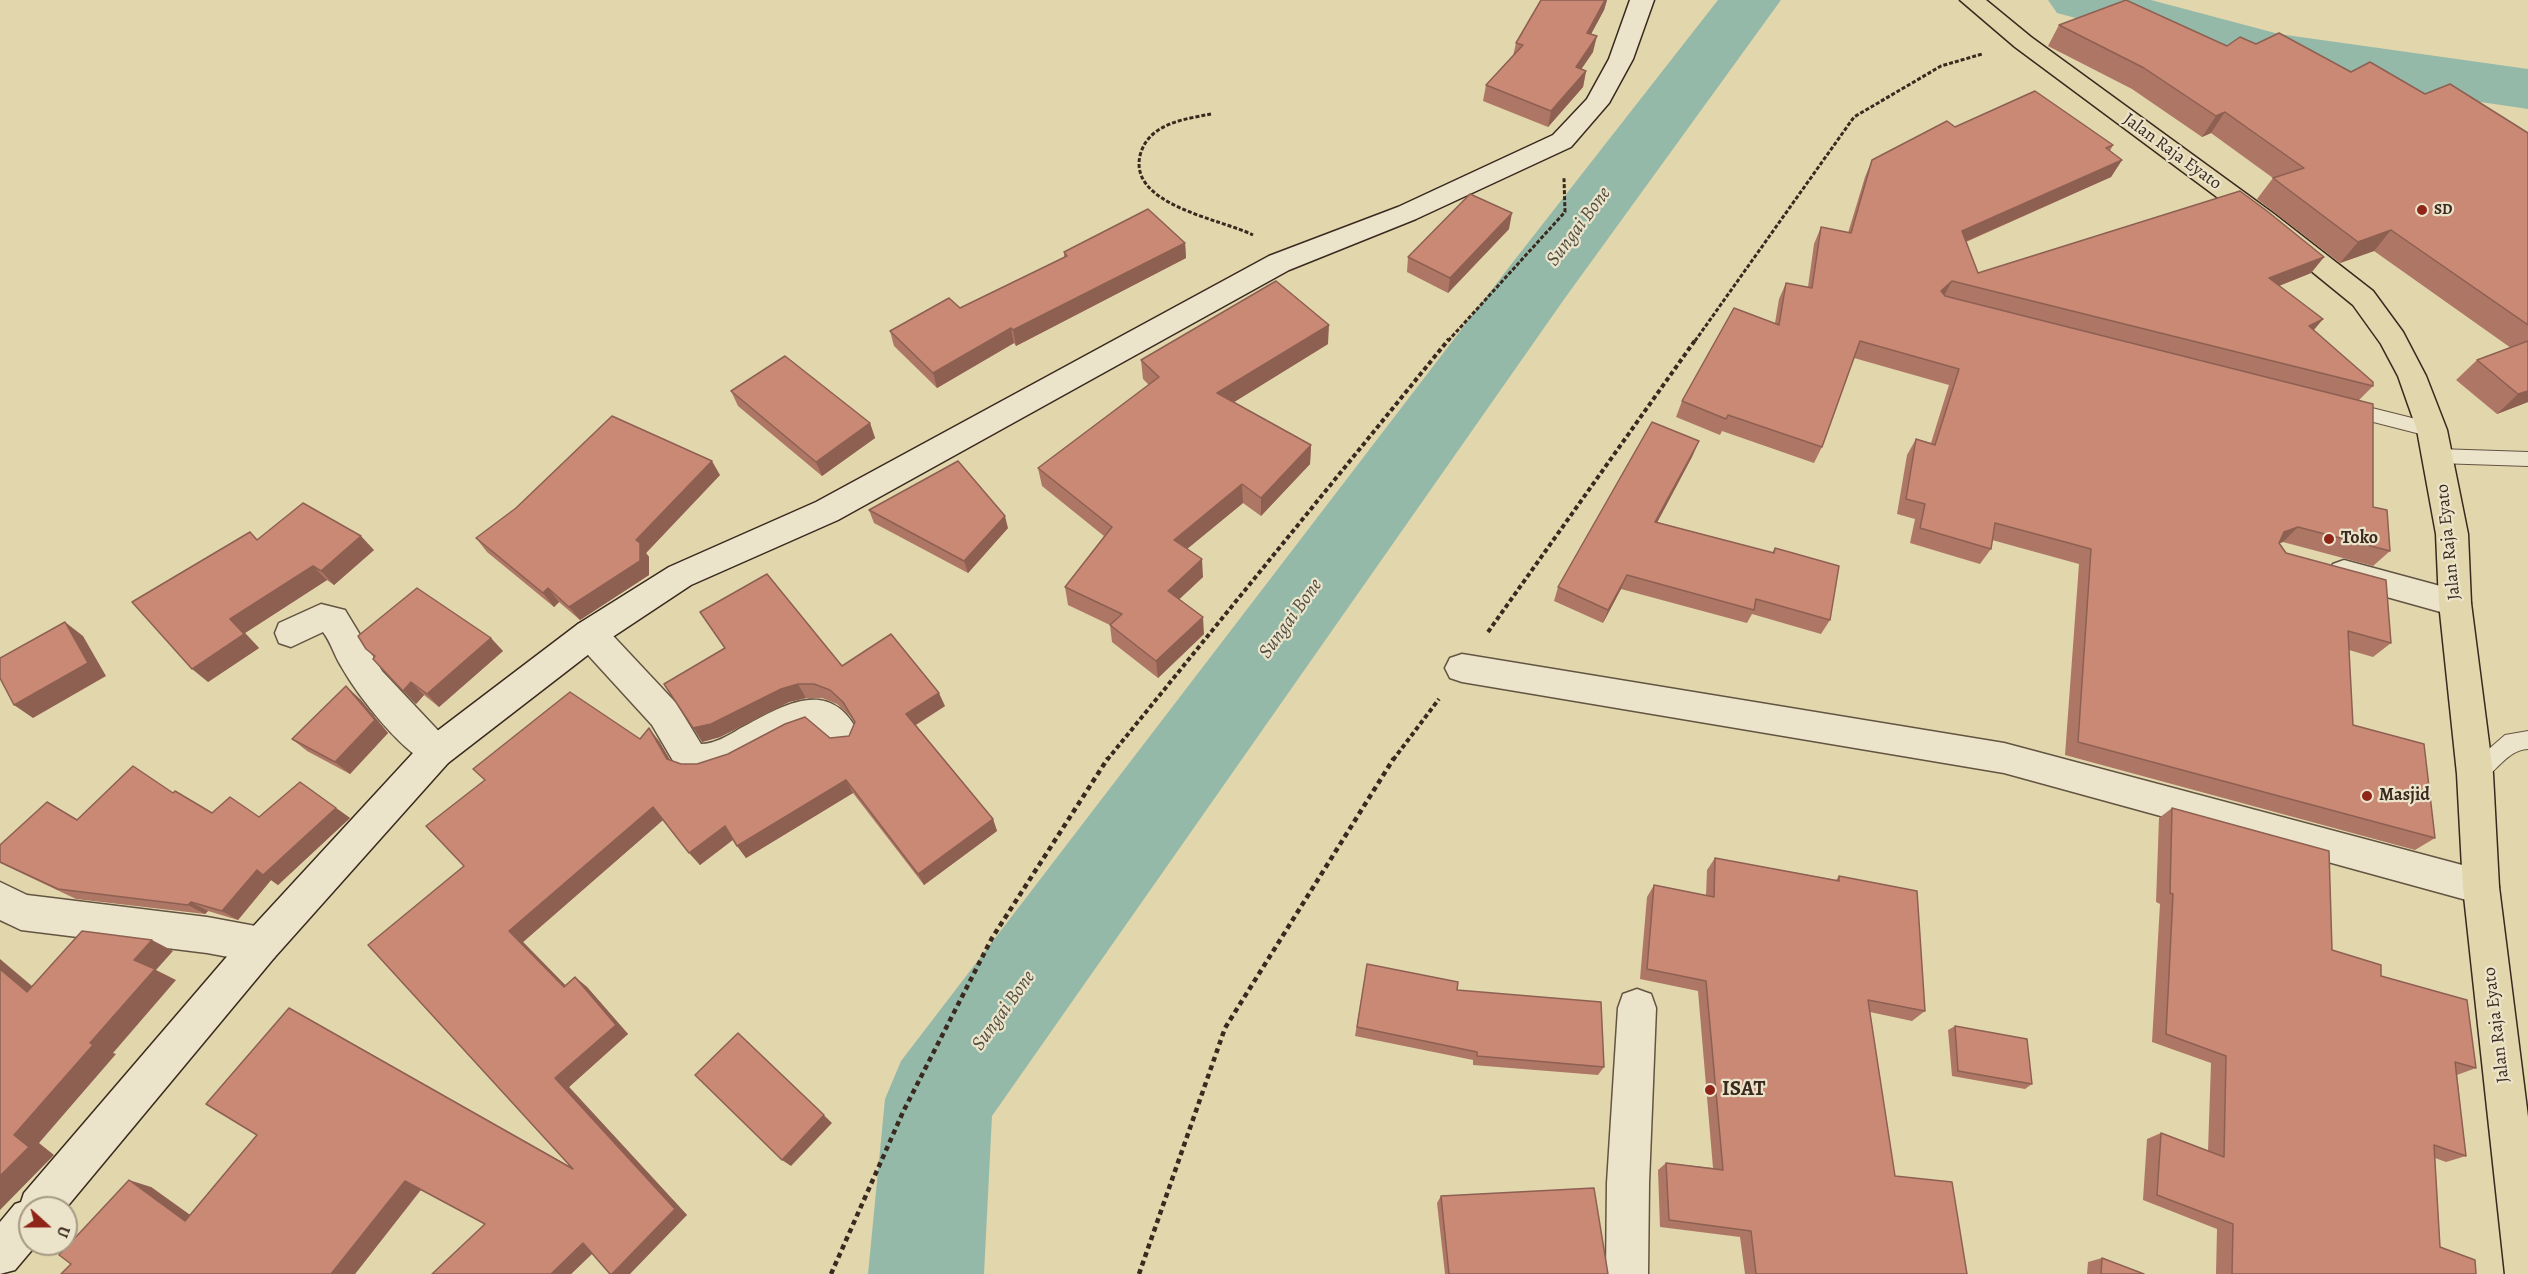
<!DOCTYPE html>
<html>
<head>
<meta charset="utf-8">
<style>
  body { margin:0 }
  #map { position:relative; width:2528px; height:1274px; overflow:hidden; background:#e2d6ad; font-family:Alegreya,serif }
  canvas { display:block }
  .north { position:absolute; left:18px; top:1196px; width:60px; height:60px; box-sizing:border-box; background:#ece4ca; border:2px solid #a49985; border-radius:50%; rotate:111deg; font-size:16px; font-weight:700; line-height:24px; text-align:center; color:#39291e }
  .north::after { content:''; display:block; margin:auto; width:21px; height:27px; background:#8f2418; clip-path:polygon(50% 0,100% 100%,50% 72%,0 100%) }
</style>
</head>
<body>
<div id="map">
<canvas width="2528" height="1274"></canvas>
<div class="north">U</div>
</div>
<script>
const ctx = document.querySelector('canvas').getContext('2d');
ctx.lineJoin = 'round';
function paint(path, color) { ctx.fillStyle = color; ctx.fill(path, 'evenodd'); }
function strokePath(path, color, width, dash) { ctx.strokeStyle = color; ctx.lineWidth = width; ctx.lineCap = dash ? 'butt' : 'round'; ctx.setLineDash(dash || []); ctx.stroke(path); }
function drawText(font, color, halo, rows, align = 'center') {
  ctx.font = font + ' Alegreya,serif'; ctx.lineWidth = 4.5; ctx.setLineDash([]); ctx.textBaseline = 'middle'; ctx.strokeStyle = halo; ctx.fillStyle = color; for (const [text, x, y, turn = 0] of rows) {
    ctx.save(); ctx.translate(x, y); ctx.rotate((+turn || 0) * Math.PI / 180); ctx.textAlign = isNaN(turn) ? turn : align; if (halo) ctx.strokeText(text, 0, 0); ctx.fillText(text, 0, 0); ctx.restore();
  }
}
paint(new Path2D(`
  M 1718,0 L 1781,0 L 1565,298 L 992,1116 L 984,1274 L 868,1274 L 885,1099 L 901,1061 L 1513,262 Z
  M 2048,0 L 2151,0 L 2279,34 L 2528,69 L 2528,109 L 2277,72 L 2057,13 Z`), '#95b9a9');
const lane = new Path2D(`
  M 2348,402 L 2432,423 L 2438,425 L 2441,430 L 2438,435 L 2432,437 L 2342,414 L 2339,409 L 2342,404 Z
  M 2438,449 L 2528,452 L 2528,466 L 2438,463 L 2432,461 L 2429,456 L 2432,451 Z
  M 2528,731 L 2528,749 C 2505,750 2496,776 2475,783 L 2468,781 L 2465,774 L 2468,767 L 2505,735 Z`);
const street = new Path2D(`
  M 2344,560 L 2455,590 L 2466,594 L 2471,603 L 2466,612 L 2455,616 L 2333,582 L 2328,573 L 2333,564 Z
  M 321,604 L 345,610 L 382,671 L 448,741 L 453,752 L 448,763 L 436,767 C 404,756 358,696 341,666 C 334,655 331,642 323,632 L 291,647 L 279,643 L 275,633 L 279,623 Z
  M 590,620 L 602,624 L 676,703 L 701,744 C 714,744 728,736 739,729 C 784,705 831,674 860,736 L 855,747 C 824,758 833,734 813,728 L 792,735 L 736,765 L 706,775 L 691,775 L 679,771 L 652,725 L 578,644 L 574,634 L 578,624 Z
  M 1462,654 L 2004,743 L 2481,870 L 2494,875 L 2499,887 L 2494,899 L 2481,904 L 2004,773 L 1462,682 L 1450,678 L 1445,668 L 1450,658 Z
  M 0,882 L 27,895 L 207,917 L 261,927 L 274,932 L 280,945 L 274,958 L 261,963 L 207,953 L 21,930 L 0,920 Z
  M 1637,989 L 1651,994 L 1656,1008 L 1649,1183 L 1648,1274 L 1606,1274 L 1607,1183 L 1618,1008 L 1623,994 Z`);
const secondary = new Path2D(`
  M 1630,0 L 1654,0 L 1633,59 L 1609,103 L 1571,147 L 1416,219 L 1289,270 L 838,520 L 691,585 L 602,644 L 448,763 L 274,958 L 66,1208 L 30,1208 L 30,1244 L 37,1244 L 15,1270 L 0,1274 L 0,1222 L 15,1204 L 21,1202 L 24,1193 L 248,932 L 424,741 L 578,624 L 669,567 L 816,502 L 1269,256 L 1398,207 L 1553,135 L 1587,99 L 1609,59 Z`);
const primary = new Path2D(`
  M 1960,0 L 1986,0 L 2031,37 L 2274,214 L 2373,291 L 2403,332 L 2426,376 L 2447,430 L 2468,534 L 2471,603 L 2493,774 L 2499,887 L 2528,1117 L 2528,1274 L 2505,1274 L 2463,887 L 2457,774 L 2439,603 L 2436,534 L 2417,430 L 2398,376 L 2381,344 L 2353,305 L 2256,226 L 2015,47 Z`);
strokePath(lane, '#635442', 2);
strokePath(street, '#635442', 3);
strokePath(secondary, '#39291e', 3);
strokePath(primary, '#39291e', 3);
strokePath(new Path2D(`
  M 1211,114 C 1185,119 1151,123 1141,152 C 1124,205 1222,219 1253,235
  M 1448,341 L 1565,212 L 1564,178
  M 1695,341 L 1854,117 L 1941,66 L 1982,54`), '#39291e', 3, [4, 2]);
strokePath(new Path2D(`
  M 1488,632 L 1696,339
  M 1107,760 L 1449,339
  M 1393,760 L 1439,699`), '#39291e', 4, [4.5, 3]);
strokePath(new Path2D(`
  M 831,1274 L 903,1112 L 992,938 L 1108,758
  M 1139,1274 L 1225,1028 L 1394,758`), '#39291e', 4.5, [5, 4]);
paint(lane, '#ece4ca');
paint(street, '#ece4ca');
paint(secondary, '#ece4ca');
paint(primary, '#e2d6ad');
paint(new Path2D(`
  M 1541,0 L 1607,0 L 1604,10 L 1591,34 L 1593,52 L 1581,69 L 1586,71 L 1583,87 L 1548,127 L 1483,101 L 1486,85 L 1513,56 L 1516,43 Z
  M 2059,25 L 2227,46 L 2256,44 L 2425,94 L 2528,133 L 2528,402 L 2497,414 L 2456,380 L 2477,360 L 2511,348 L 2374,251 L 2340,263 L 2257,199 L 2273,178 L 2211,133 L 2202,137 L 2132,89 L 2048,46 Z
  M 2113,145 L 2110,151 L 2122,160 L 2111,177 L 1966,242 L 1978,273 L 2324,257 L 2311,273 L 2279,286 L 2323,319 L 2314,330 L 2373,386 L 2358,401 L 2373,507 L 2390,551 L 2373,566 L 2283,542 L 2279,543 L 2286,553 L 2391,643 L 2373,657 L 2349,650 L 2353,725 L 2435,838 L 2415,850 L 2065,755 L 2079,564 L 1992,540 L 1991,549 L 1980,564 L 1910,543 L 1915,519 L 1897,514 L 1907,455 L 1916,439 L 1931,443 L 1949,385 L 1854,358 L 1822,447 L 1814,463 L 1722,431 L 1720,435 L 1676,417 L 1682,401 L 1775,323 L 1779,299 L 1786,283 L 1808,287 L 1814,244 L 1821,227 L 1848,233 L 1865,177 L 1872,160 Z
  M 1509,229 L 1448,293 L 1407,272 L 1408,257 Z
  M 1185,243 L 1186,258 L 1016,346 L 1014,343 L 937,388 L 894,346 L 890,331 L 960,308 L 1064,257 L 1064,252 Z
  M 1328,344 L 1234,402 L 1311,445 L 1310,464 L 1261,516 L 1243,503 L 1187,549 L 1203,577 L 1179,599 L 1204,634 L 1158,678 L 1112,642 L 1110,625 L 1068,605 L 1065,587 L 1104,536 L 1042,486 L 1038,468 L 1149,385 L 1143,379 L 1141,360 Z
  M 731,391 L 870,423 L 875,438 L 822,476 L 738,406 Z
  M 1693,455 L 1657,522 L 1772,553 L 1775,548 L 1830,620 L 1821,634 L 1752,614 L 1747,623 L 1621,589 L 1603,623 L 1554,601 L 1558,587 Z
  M 720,475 L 646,553 L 649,557 L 649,575 L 580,620 L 559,602 L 554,607 L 487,552 L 476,538 Z
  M 869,510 L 1008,528 L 968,573 L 874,523 Z
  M 250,532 L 257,540 L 374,550 L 334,585 L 327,580 L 245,633 L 259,648 L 208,682 Z
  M 700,612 L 945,706 L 916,725 L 993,819 L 997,831 L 924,885 L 853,793 L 746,858 L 733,840 L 700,865 L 663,820 L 523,942 L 565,985 L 575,977 L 587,987 L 628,1034 L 569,1087 L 687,1215 L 592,1254 L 571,1274 L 485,1224 L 421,1190 L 355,1274 L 61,1274 L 151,1187 L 190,1215 L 257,1135 L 307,1018 L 571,1167 L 368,945 L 640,739 L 659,741 L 670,760 L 681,764 L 697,764 L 830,738 L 849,736 L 855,723 L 850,716 L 837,704 L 822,698 L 806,698 L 789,702 L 720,737 L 702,742 L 725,649 Z
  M 366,649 L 503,651 L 439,707 L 424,695 L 416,704 L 403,691 L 374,657 Z
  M 360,699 L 388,733 L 350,774 L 307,751 L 292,739 Z
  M 173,793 L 212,813 L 259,817 L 336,808 L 350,818 L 278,885 L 271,880 L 238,920 L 208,911 L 205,914 L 76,899 L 0,863 L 0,845 L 77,820 Z
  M 2172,808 L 2332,950 L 2381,976 L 2476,1068 L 2457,1075 L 2466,1156 L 2446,1162 L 2435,1158 L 2440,1247 L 2476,1274 L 2216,1274 L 2217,1229 L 2143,1200 L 2147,1139 L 2161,1133 L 2208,1151 L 2211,1063 L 2152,1042 L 2160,904 L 2156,902 L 2159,818 Z
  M 1715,858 L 1836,880 L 1839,876 L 1925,1011 L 1912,1021 L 1870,1012 L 1895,1176 L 1967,1274 L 1745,1274 L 1740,1237 L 1660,1227 L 1658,1170 L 1666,1163 L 1713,1168 L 1698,991 L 1640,979 L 1647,897 L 1654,885 L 1706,896 L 1707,870 Z
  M 1367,964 L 1457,990 L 1604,1067 L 1598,1075 L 1473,1065 L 1473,1060 L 1355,1036 Z
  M 1955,1026 L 2032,1084 L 2025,1089 L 1952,1076 L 1948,1030 Z
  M 1441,1196 L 1608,1274 L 1445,1274 L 1437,1203 Z
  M 2102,1258 L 2144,1274 L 2087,1274 L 2088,1262 Z`), '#ae7665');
paint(new Path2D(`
  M 1605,0 L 1607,0 L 1604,10 L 1583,49 L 1587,33 Z
  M 1597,36 L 1593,52 L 1572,83 L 1576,67 Z
  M 1586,71 L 1583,87 L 1548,127 L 1551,111 Z
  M 2225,112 L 2211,133 L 2202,137 L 2216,116 Z
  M 2122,160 L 2111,177 L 1953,247 L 1962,231 Z
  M 1512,213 L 1509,229 L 1448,293 L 1450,278 Z
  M 2391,230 L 2374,251 L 2340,263 L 2358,242 Z
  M 1185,243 L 1186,258 L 1016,346 L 1013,330 Z
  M 2324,257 L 2311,273 L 2256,295 L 2269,278 Z
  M 1952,281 L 1943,298 L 1941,291 Z
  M 2323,319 L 2309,335 L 2309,326 Z
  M 1329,325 L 1328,344 L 1218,412 L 1217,393 Z
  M 1011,328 L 1014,343 L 937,388 L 933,373 Z
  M 2528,391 L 2528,402 L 2497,414 L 2518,394 Z
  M 870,423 L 875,438 L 822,476 L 816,462 Z
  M 1699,441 L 1693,455 L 1650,536 L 1655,522 Z
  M 1311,445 L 1310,464 L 1261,516 L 1261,498 Z
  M 712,461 L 720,475 L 646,553 L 649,557 L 649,575 L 580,620 L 569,607 L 636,540 Z
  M 1242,484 L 1243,503 L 1176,558 L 1174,540 Z
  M 1005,516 L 1008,528 L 968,573 L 964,561 Z
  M 2298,527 L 2283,542 L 2269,547 L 2284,532 Z
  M 361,536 L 374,550 L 334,585 L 321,571 Z
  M 1202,559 L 1203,577 L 1170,608 L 1168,591 Z
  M 313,566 L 327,580 L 245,633 L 259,648 L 208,682 L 192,669 L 230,619 Z
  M 1627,575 L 1621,589 L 1603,623 L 1608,610 Z
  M 548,588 L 559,602 L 554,607 L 543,593 Z
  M 1203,617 L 1204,634 L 1158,678 L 1156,661 Z
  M 65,622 L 83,636 L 106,676 L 33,718 L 14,705 Z
  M 491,638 L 503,651 L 439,707 L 427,694 Z
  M 411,682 L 424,695 L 416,704 L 403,691 Z
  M 798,684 L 806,698 L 789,702 L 720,737 L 702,742 L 693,728 L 781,689 Z
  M 346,686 L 360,699 L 388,733 L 350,774 L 335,762 Z
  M 939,693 L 945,706 L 912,727 L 906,714 Z
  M 649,728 L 659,741 L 677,772 L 667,759 Z
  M 846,780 L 853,793 L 746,858 L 737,846 Z
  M 653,807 L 663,820 L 523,942 L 577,997 L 564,987 L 509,931 Z
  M 336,808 L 350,818 L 278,885 L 271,880 L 238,920 L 222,911 L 257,870 Z
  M 993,819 L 997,831 L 924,885 L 918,874 Z
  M 725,826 L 735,838 L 700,865 L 689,853 Z
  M 191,902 L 208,911 L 205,914 L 188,905 Z
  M 152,940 L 173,951 L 156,970 L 176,980 L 113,1053 L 116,1054 L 39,1143 L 54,1155 L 0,1210 L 0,1176 L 14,1135 L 134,960 Z
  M 0,959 L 51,1002 L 27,992 L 0,969 Z
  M 575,977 L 587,987 L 628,1034 L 569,1087 L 687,1215 L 630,1274 L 612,1274 L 555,1078 Z
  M 289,1008 L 307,1018 L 586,1176 L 573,1169 Z
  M 747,1041 L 832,1123 L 791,1166 L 782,1160 Z
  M 129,1180 L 151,1187 L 207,1227 L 185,1221 Z
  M 405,1181 L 422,1188 L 355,1274 L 331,1274 Z
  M 583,1243 L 597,1249 L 571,1274 L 551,1274 Z`), '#8d6052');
const building = new Path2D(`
  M 1541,0 L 1605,0 L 1587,33 L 1597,36 L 1576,67 L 1586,71 L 1551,111 L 1486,85 L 1523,45 L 1516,43 Z
  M 2126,0 L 2227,46 L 2240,37 L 2256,44 L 2279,33 L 2351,72 L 2370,62 L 2425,94 L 2450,84 L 2528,133 L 2528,325 L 2391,230 L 2358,242 L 2273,178 L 2304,168 L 2225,112 L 2216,116 L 2144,68 L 2059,25 Z
  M 2035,91 L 2113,145 L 2106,148 L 2122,160 L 1962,231 L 1978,273 L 2240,191 L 2267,211 L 2324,257 L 2269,278 L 2323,319 L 2309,326 L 2373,382 L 2373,386 L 1952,281 L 1941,291 L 1945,296 L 2373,404 L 2373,507 L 2387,510 L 2390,551 L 2298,527 L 2284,532 L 2279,543 L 2286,553 L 2386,580 L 2391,643 L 2348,631 L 2353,725 L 2424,744 L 2435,838 L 2078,742 L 2091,549 L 1995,523 L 1991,549 L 1920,528 L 1925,504 L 1906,499 L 1916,439 L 1935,445 L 1959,369 L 1860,341 L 1822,447 L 1728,415 L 1726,419 L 1682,401 L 1734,308 L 1779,325 L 1786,283 L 1812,288 L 1821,227 L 1851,233 L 1872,160 L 1947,121 L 1955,127 Z
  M 1470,194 L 1512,213 L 1450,278 L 1408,257 Z
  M 1148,209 L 1185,243 L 1013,330 L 1011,328 L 933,373 L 890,331 L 949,298 L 960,308 L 1067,256 L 1064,252 Z
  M 1276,281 L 1329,325 L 1217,393 L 1311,445 L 1261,498 L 1242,484 L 1174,540 L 1202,559 L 1168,591 L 1203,617 L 1156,661 L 1110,625 L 1122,614 L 1065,587 L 1112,527 L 1038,468 L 1159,377 L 1141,360 Z
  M 2528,341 L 2528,391 L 2518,394 L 2477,360 Z
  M 785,356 L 870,423 L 816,462 L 731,391 Z
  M 612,416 L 712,461 L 636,540 L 640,543 L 640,561 L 569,607 L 548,588 L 543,593 L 476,538 L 516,508 Z
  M 1652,422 L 1699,441 L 1655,522 L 1774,553 L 1775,548 L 1839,566 L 1830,620 L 1756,599 L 1754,610 L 1627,575 L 1608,610 L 1558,587 Z
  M 958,461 L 1005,516 L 964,561 L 869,510 Z
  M 303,503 L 361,536 L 321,571 L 313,566 L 230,619 L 244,634 L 192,669 L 132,602 L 250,532 L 257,540 Z
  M 767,574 L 842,666 L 891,634 L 939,693 L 906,714 L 993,819 L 918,874 L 846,780 L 737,846 L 725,826 L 689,853 L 653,807 L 509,931 L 564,987 L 575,977 L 616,1025 L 555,1078 L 675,1209 L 612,1274 L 610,1274 L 583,1243 L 551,1274 L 432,1274 L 485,1224 L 405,1181 L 331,1274 L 61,1274 L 71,1264 L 59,1255 L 129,1180 L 185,1221 L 257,1135 L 206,1104 L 289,1008 L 573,1169 L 368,945 L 464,866 L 426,826 L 485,780 L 473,769 L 570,692 L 640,739 L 649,728 L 667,759 L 681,764 L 697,764 L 728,754 L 785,724 L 805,717 L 830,738 L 849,736 L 855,722 L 843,702 L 830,690 L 814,684 L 798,684 L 781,689 L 711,724 L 693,728 L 664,684 L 725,648 L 700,612 Z
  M 417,588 L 491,638 L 427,694 L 411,682 L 403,691 L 373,659 L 375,656 L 366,649 L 358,636 Z
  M 65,622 L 88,663 L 14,705 L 0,678 L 0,658 Z
  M 346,686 L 375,720 L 335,762 L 292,739 Z
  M 133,766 L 173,793 L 175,791 L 212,813 L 230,797 L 259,817 L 300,782 L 336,808 L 263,875 L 257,870 L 222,911 L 191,902 L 188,905 L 58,889 L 0,862 L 0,845 L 47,802 L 77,820 Z
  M 2172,808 L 2329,851 L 2332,950 L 2381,965 L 2381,976 L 2467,1000 L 2476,1068 L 2455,1062 L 2466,1156 L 2434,1145 L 2440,1247 L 2475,1260 L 2476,1274 L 2232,1274 L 2233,1224 L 2157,1195 L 2161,1133 L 2224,1157 L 2226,1056 L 2166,1034 L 2173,894 L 2170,893 Z
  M 1715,858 L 1839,881 L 1839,876 L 1917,891 L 1925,1011 L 1868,1000 L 1895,1176 L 1952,1182 L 1967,1274 L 1756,1274 L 1751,1231 L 1669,1220 L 1666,1163 L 1723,1170 L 1706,981 L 1647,969 L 1654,885 L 1714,897 Z
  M 82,931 L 152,940 L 134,960 L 155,969 L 90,1043 L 93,1045 L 14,1135 L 29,1147 L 0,1176 L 0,969 L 27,992 Z
  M 1367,964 L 1458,982 L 1457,990 L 1601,1002 L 1604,1067 L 1477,1056 L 1477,1052 L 1357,1027 Z
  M 1955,1026 L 2027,1039 L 2032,1084 L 1958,1071 Z
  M 738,1033 L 824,1115 L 782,1160 L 695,1075 Z
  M 1594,1188 L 1608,1274 L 1449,1274 L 1441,1196 Z
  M 2102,1258 L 2144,1274 L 2101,1274 Z`);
paint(building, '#ca8975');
strokePath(building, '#8d6052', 1.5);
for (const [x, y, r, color] of [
  [2422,210,6,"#8f2418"],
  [2329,539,6,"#8f2418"],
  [2367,796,6,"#8f2418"],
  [1710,1090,6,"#8f2418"]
]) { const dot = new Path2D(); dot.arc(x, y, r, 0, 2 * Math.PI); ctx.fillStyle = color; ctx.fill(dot); strokePath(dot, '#ece4ca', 2); }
drawText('bold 15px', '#39291e', '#ece4ca', [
  ["SD",2434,210]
], 'left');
drawText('18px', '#39291e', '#ece4ca', [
  ["Jalan Raja Eyato",2172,152,36],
  ["Jalan Raja Eyato",2449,542,-96],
  ["Jalan Raja Eyato",2497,1025,-97]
]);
drawText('bold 18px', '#39291e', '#ece4ca', [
  ["Toko",2341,539],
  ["Masjid",2379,796]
], 'left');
drawText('italic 20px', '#504d41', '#ece4ca', [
  ["Sungai Bone",1579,227,-53],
  ["Sungai Bone",1291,619,-54],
  ["Sungai Bone",1004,1011,-54]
]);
drawText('bold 21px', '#39291e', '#ece4ca', [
  ["ISAT",1722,1090]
], 'left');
</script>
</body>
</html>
